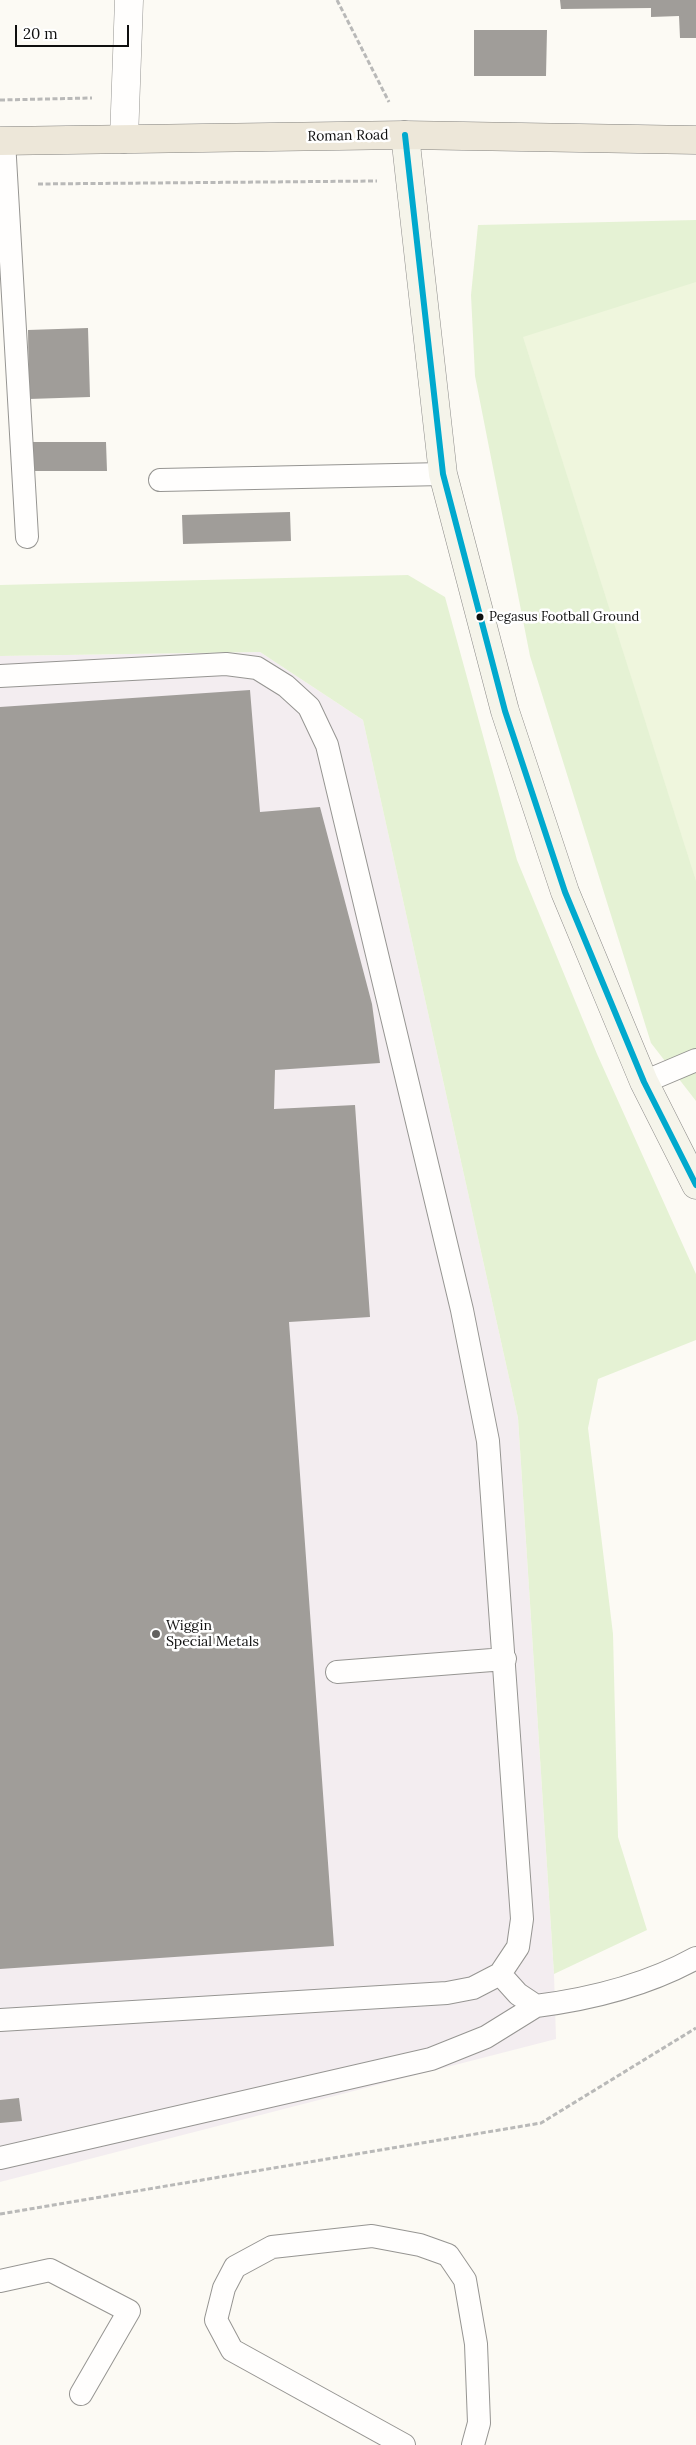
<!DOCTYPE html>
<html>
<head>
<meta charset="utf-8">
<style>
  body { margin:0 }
  #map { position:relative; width:696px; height:2445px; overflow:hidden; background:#fcfaf4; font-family:Lora,serif }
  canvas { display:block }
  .scale { position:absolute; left:15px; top:25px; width:114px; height:22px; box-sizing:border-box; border:2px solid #0f0f0f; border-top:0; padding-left:6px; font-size:15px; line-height:18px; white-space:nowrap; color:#0f0f0f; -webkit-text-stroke:4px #fff; paint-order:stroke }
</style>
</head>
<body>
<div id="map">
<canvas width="696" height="2445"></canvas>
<div class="scale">20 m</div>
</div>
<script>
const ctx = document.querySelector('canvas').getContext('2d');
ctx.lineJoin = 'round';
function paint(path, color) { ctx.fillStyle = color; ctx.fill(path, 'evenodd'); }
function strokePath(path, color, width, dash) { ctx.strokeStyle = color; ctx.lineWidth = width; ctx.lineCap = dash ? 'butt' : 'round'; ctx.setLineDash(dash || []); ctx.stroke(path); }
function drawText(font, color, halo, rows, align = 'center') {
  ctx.font = font + ' Lora,serif'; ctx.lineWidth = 5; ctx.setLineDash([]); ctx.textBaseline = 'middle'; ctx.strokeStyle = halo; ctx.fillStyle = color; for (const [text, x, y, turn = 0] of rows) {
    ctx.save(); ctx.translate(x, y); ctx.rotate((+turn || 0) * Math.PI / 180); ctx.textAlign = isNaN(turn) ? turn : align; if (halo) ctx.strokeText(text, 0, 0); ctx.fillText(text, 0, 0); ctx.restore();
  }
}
paint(new Path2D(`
  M 260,652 L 363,720 L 518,1418 L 554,1974 L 556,2039 L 0,2182 L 0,656 Z`), '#f3edf0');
paint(new Path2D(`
  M 696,220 L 696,1101 L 651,1043 L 530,656 L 475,376 L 471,295 L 478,225 Z
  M 408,575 L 445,597 L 517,860 L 597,1054 L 696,1274 L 696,1340 L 598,1379 L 588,1428 L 613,1634 L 618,1837 L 647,1930 L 554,1974 L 518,1418 L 363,720 L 260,652 L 0,656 L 0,585 Z`), '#e5f2d4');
paint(new Path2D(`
  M 696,282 L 696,881 L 523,337 Z`), '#eff6dd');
paint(new Path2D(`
  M 560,0 L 696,0 L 696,38 L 680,38 L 679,16 L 651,17 L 651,8 L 561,9 Z
  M 474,30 L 547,30 L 546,76 L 474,76 Z
  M 88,328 L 90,397 L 29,399 L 28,330 Z
  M 30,442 L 106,442 L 107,471 L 30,471 Z
  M 290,512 L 291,541 L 183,544 L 182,515 Z
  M 250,690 L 260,812 L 320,807 L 372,1004 L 380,1063 L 275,1070 L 274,1109 L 355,1105 L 370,1317 L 289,1322 L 334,1946 L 0,1969 L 0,707 Z
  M 19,2098 L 22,2121 L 0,2123 L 0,2100 Z`), '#a09d99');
const lane = new Path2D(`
  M 4,141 L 27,537
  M 160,480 L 443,474
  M 0,676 L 226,664 L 257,668 L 286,686 L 309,707 L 327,745 L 462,1310 L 488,1441 L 522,1919 L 518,1947 L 500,1974 L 473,1988 L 447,1993 L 0,2020
  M 644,1082 L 696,1060
  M 337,1672 L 505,1659
  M 500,1974 L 518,1994 L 536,2006 C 591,1999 647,1985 696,1958
  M 0,2158 L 431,2059 L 486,2037 L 536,2006
  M 0,2281 L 50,2270 L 129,2311 L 81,2394
  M 404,2445 L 232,2350 L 216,2320 L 224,2288 L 235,2267 L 272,2247 L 372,2236 L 420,2245 L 448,2255 L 465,2280 L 476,2344 L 479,2423 L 473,2445`);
const street = new Path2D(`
  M 124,139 L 129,0`);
const secondary = new Path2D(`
  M 405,135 L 443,474 L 505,711 L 565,892 L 644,1082 L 696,1185`);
const primary = new Path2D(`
  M 0,141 L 405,135 L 696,140`);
strokePath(lane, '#969592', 24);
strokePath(street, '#969592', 29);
strokePath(secondary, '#8c8b89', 29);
strokePath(primary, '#83827f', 29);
strokePath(new Path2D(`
  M 337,0 L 389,102
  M 0,100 L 92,98
  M 38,184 L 377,181
  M 0,2214 L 541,2123 L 696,2028`), '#b9b9b8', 3, [5, 2.5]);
strokePath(lane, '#fffefd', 22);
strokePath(street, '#fffefd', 28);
strokePath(secondary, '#f5f4ea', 28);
strokePath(primary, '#ede7d9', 28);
strokePath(new Path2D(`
  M 405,135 L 443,474 L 505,711 L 565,892 L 644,1082 L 696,1185`), '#00a9ce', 6);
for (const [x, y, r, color] of [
  [480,617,4.5,"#0f0f0f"],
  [156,1634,5,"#62615f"]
]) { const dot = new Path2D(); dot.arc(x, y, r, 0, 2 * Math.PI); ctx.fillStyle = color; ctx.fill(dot); strokePath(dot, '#fff', 2); }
drawText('13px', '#0f0f0f', '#fff', [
  ["Pegasus Football Ground",489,617]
], 'left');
drawText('14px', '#0f0f0f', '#fff', [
  ["Roman Road",348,136,-1]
]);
drawText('14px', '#0f0f0f', '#fff', [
  ["Wiggin",166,1626],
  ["Special Metals",166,1642]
], 'left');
</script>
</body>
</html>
